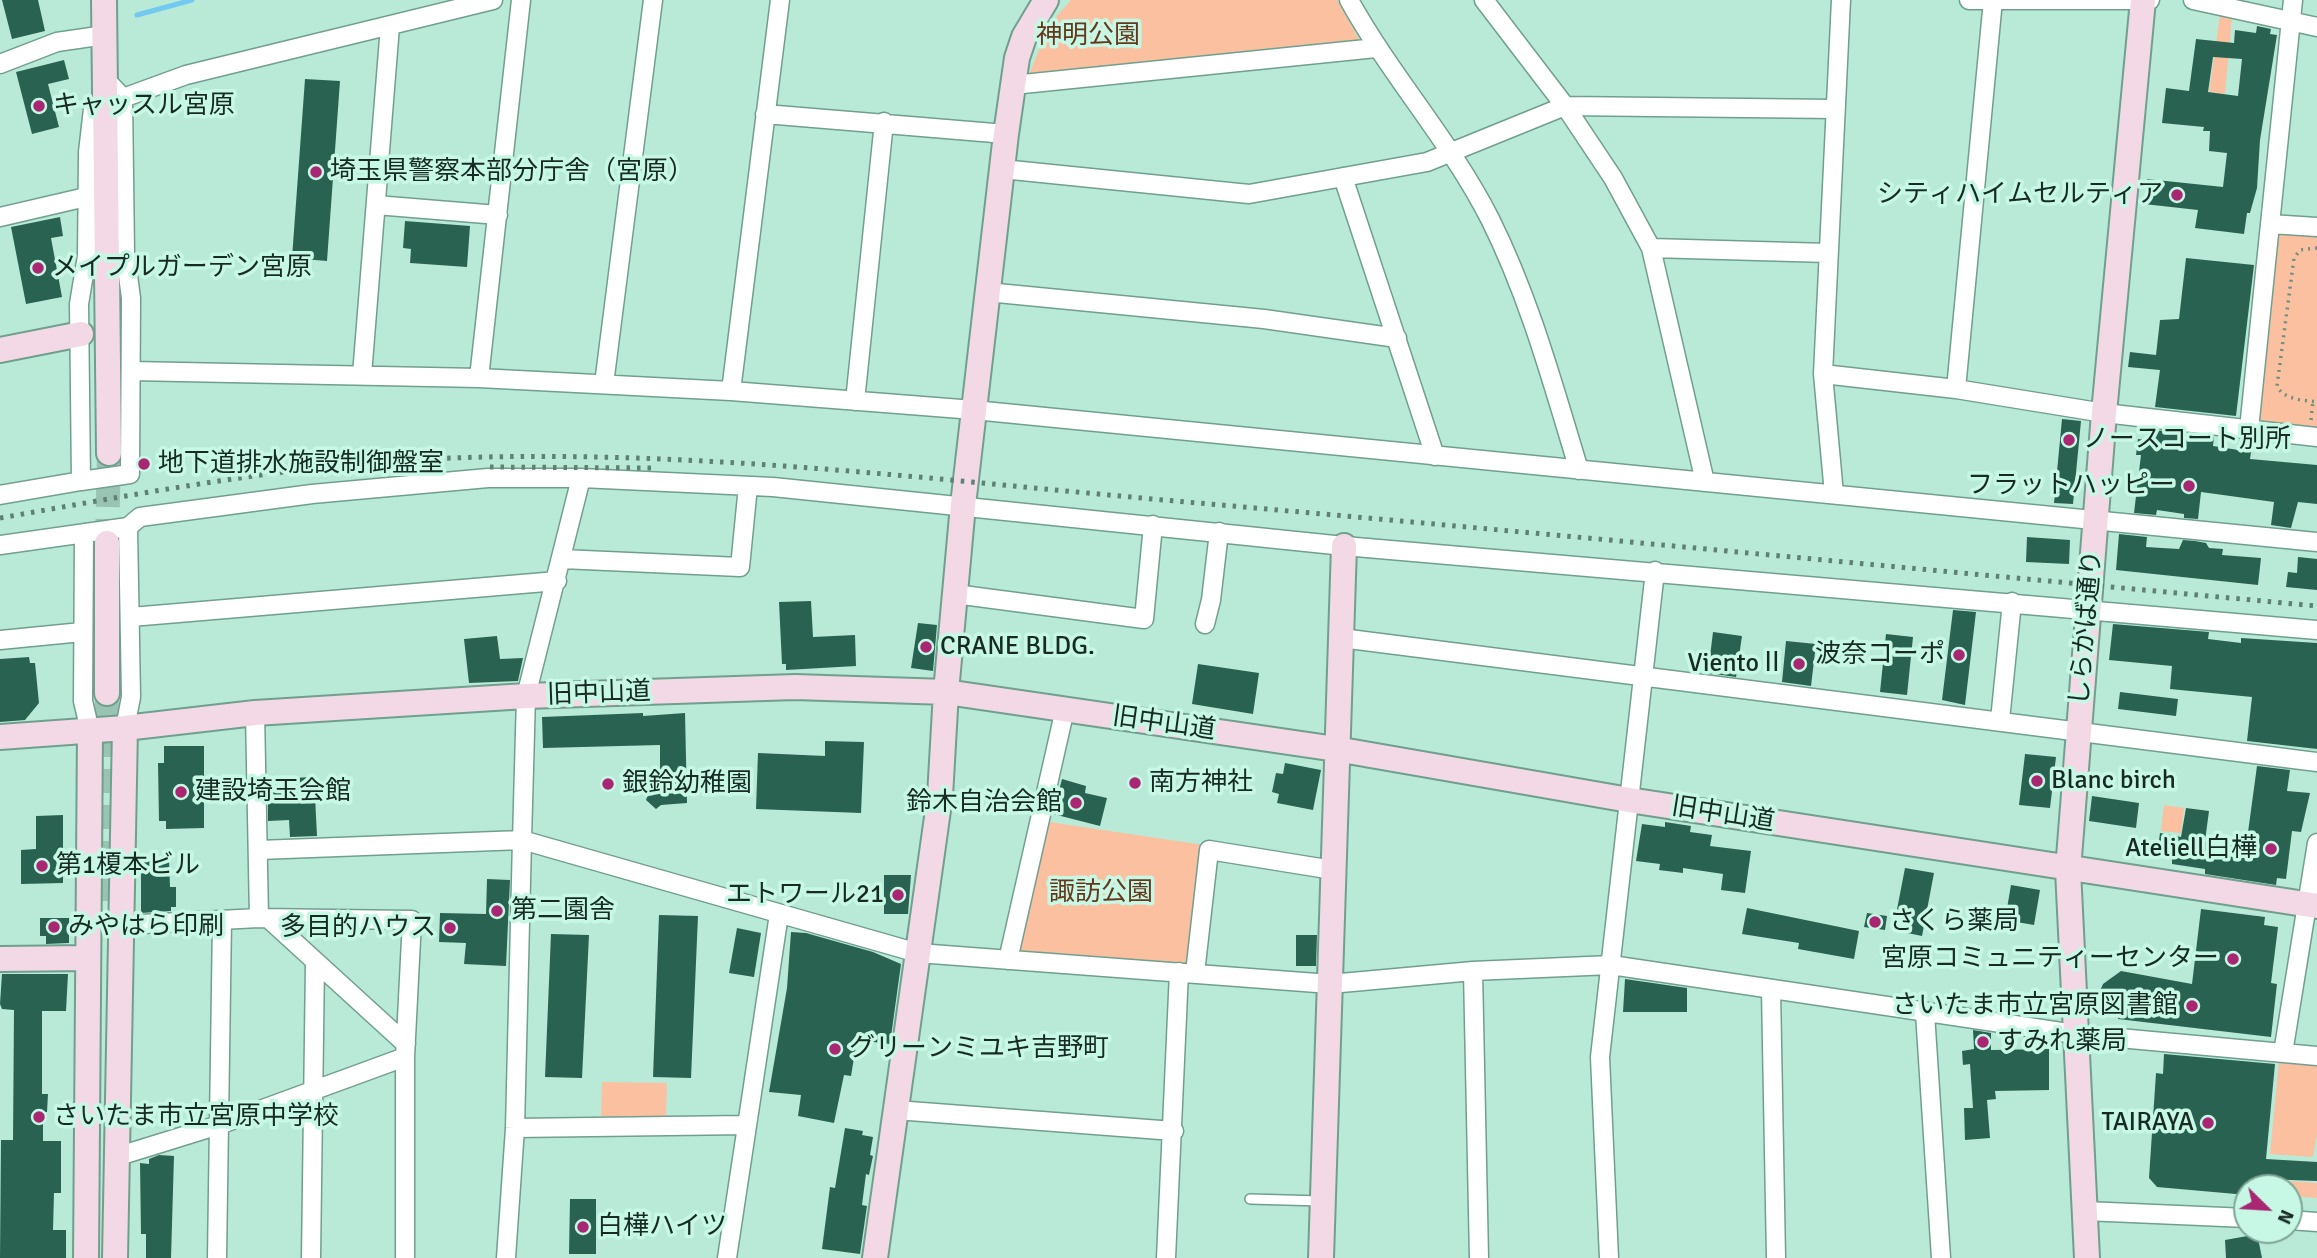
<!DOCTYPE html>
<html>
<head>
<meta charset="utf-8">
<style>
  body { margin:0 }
  #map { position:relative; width:2317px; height:1258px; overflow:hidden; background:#b9ead8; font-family:Signika,sans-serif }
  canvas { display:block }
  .north { position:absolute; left:2233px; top:1174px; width:70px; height:70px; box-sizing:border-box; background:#c6f8e5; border:2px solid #80a698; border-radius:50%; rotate:114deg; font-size:19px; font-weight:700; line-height:28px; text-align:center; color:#172b24 }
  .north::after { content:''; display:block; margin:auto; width:24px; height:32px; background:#a92772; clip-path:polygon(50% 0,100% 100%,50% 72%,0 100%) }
</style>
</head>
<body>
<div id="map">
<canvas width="2317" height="1258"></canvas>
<div class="north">N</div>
</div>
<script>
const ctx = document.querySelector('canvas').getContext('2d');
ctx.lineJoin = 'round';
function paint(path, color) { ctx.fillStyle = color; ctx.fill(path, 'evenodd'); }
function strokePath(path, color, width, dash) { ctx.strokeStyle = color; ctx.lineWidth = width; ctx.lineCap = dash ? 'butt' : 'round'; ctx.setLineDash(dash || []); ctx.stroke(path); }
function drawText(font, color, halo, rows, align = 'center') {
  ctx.font = font + ' Signika,"Noto Sans JP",sans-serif'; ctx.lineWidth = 7; ctx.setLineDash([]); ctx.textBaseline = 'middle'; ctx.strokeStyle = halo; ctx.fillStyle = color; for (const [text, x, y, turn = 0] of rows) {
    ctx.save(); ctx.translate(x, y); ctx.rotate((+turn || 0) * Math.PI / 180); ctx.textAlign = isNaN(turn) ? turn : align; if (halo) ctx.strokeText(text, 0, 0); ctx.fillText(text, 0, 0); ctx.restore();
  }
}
paint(new Path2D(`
  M 1071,0 L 1337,0 L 1359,39 L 1356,44 L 1029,75 L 1049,25 Z
  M 2220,15 L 2232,17 L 2225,94 L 2209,92 Z
  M 2277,229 L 2317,231 L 2317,427 L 2255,420 Z
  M 2164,805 L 2184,808 L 2181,833 L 2161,831 Z
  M 1049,822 L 1204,845 L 1187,963 L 1019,952 Z
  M 2279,1061 L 2317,1065 L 2317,1134 L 2313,1157 L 2270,1154 Z
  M 602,1082 L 667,1083 L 666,1120 L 608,1121 L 601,1116 Z
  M 2269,1180 L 2317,1183 L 2317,1198 L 2289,1196 L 2289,1188 L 2268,1188 Z`), '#fbc09f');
strokePath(new Path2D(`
  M 137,15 L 192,0`), '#74c9f0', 5);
paint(new Path2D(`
  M 2,0 L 38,0 L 45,31 L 12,39 Z
  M 2257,26 L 2271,29 L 2270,34 L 2277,35 L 2260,140 L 2257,188 L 2250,213 L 2247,213 L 2244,234 L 2195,228 L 2198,210 L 2144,204 L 2147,179 L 2223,187 L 2227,153 L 2209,151 L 2210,131 L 2203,131 L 2204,127 L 2162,123 L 2166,88 L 2189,91 L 2196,39 L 2234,43 L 2235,30 L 2256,33 ZM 2213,57 L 2242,59 L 2238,96 L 2208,92 Z
  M 64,60 L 69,79 L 48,84 L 59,127 L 32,134 L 16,72 Z
  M 305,79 L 340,81 L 327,261 L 292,258 Z
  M 60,217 L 63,236 L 51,238 L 62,297 L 26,304 L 11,227 Z
  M 405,221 L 470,226 L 467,267 L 410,263 L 411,249 L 403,248 Z
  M 2186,258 L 2254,265 L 2236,416 L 2155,407 L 2160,370 L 2128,367 L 2130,352 L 2156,355 L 2160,320 L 2179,319 Z
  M 2062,419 L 2081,421 L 2073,504 L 2054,503 Z
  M 2147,429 L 2214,437 L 2213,446 L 2251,452 L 2250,459 L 2317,465 L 2317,504 L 2298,502 L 2291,528 L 2271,525 L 2274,502 L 2201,492 L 2198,519 L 2184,518 L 2184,514 L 2157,510 L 2156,515 L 2134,513 L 2141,455 L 2136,455 L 2138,439 L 2146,440 Z
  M 2119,534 L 2147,537 L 2146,547 L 2179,549 L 2183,540 L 2195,541 L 2206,543 L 2209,548 L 2223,549 L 2222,555 L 2261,558 L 2258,585 L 2116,570 Z
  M 2027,537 L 2070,540 L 2069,564 L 2026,562 Z
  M 2298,557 L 2317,559 L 2317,590 L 2286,587 L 2288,572 L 2297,573 Z
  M 811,601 L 813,637 L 855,635 L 856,666 L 786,670 L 786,664 L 782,664 L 779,602 Z
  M 1953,610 L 1976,612 L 1965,705 L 1942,700 Z
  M 918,623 L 937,625 L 933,671 L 911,668 Z
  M 2113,624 L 2209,632 L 2208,639 L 2241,643 L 2241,638 L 2317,643 L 2317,749 L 2247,741 L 2252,697 L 2170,689 L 2172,666 L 2109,660 Z
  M 1713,632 L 1742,636 L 1736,677 L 1708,673 Z
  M 1886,634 L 1913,637 L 1907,695 L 1880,692 Z
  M 497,636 L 500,659 L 523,658 L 518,681 L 469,683 L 464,639 Z
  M 1786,641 L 1816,644 L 1811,686 L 1782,682 Z
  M 29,657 L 30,663 L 35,663 L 39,703 L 25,720 L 0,722 L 0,659 Z
  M 1198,664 L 1259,673 L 1253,714 L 1192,704 Z
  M 2120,692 L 2178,699 L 2176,716 L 2118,709 Z
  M 643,713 L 643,716 L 685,713 L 687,803 L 661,805 L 656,809 L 646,800 L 650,789 L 660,787 L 660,745 L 543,748 L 542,717 Z
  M 825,741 L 864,742 L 861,813 L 756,809 L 758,753 L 825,756 Z
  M 164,746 L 204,746 L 204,828 L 166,829 L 166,821 L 159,821 L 158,763 L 164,763 Z
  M 2025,754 L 2056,757 L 2050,808 L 2019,805 Z
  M 1285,763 L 1321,770 L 1313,810 L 1277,803 L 1279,794 L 1272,792 L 1276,773 L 1283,774 Z
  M 2257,766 L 2290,770 L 2287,791 L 2310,793 L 2301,832 L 2292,831 L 2286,879 L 2277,878 L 2276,885 L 2205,874 L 2205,869 L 2172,864 L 2172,850 L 2158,848 L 2160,833 L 2181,837 L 2186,808 L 2209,811 L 2205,841 L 2246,847 Z
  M 314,777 L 317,836 L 290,837 L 289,820 L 268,821 L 268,779 Z
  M 1062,779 L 1086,786 L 1085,793 L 1107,798 L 1100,826 L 1053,814 Z
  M 2092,796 L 2139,803 L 2136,828 L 2089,821 Z
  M 63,815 L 63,883 L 21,884 L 21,850 L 36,849 L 36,816 Z
  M 1665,822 L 1691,826 L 1690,832 L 1712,835 L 1710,846 L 1751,851 L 1745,893 L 1721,890 L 1723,874 L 1683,868 L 1683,873 L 1659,870 L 1660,864 L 1636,861 L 1642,824 L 1665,827 Z
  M 169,860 L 170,887 L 176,887 L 176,907 L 171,907 L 171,911 L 141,913 L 141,861 Z
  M 1905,868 L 1934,873 L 1922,936 L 1893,930 Z
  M 884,875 L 911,875 L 908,914 L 884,914 Z
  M 487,879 L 510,880 L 506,966 L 464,964 L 466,943 L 439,942 L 440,913 L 486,914 Z
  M 2011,885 L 2040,890 L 2034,925 L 2005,920 Z
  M 1747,908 L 1859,931 L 1854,959 L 1798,949 L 1799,943 L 1742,934 Z
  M 2201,909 L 2265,917 L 2264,925 L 2278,927 L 2271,983 L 2277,984 L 2271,1037 L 2118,1019 L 2119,1016 L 2103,1005 L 2100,991 L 2103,984 L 2121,971 L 2192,984 Z
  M 1867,913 L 1887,916 L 1885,930 L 1864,927 Z
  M 659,915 L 698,916 L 691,1078 L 653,1077 Z
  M 40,918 L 69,918 L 69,943 L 46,944 L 46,936 L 40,936 Z
  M 737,928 L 761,933 L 754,977 L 729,973 Z
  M 791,932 L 806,933 L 873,952 L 901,964 L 890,1044 L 857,1040 L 851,1076 L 844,1075 L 834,1123 L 798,1116 L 801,1095 L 769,1092 L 787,988 Z
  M 551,934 L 589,935 L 582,1078 L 545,1077 Z
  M 1296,935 L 1317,935 L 1316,966 L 1296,966 Z
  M 2,974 L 68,974 L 66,1011 L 42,1011 L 42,1094 L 48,1094 L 47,1112 L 43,1112 L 43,1141 L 61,1141 L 61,1193 L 54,1193 L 53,1230 L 66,1230 L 66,1258 L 0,1258 L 1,1140 L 13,1140 L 14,1010 L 2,1009 L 0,1004 Z
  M 1625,979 L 1687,988 L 1687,1012 L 1623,1012 Z
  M 1973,1030 L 1991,1033 L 1991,1050 L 2049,1049 L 2049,1090 L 1995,1091 L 1996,1099 L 1987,1100 L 1990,1138 L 1965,1140 L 1964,1108 L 1973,1108 L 1970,1064 L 1963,1065 L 1962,1051 L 1974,1049 Z
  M 2164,1054 L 2275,1064 L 2266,1159 L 2317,1162 L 2317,1181 L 2264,1179 L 2264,1188 L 2247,1188 L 2247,1195 L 2157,1187 L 2149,1178 L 2156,1073 L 2163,1074 Z
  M 845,1128 L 863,1131 L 862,1135 L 873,1137 L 870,1155 L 873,1156 L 869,1175 L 866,1174 L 862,1205 L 867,1206 L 860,1254 L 822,1249 L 830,1187 L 835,1188 Z
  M 159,1155 L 174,1156 L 171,1258 L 146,1258 L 146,1234 L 141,1234 L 140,1163 L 149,1164 L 149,1159 Z
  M 570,1199 L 596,1199 L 596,1254 L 569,1254 Z
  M 2253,1235 L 2254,1239 L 2258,1238 L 2262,1258 L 2226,1258 L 2225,1240 Z`), '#2a6251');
strokePath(new Path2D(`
  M 107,543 L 109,453
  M 105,901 L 107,693`), '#99c4b4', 24, [24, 12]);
const lane = new Path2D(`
  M 1250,1199 L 1321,1201`);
const street = new Path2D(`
  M 1349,0 C 1391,76 1451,142 1490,219 C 1530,299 1553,385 1579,470
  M 1484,0 L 1565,106 L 1613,178 L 1651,248 L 1705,482
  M 1969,0 L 2150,0
  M 2193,0 L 2317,27
  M 0,64 L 57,42 L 105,35
  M 1013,85 L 1376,48
  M 123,98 L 186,75 L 493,0
  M 765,114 L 1006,134
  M 1002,169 L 1249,194 L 1427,162 L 1565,106 L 1835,109
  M 1343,177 L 1435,456
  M 376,205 L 498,215
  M 0,217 L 86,197
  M 2270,224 L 2317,227
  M 1651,248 L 1828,253
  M 987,292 L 1264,319 L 1397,338
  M 131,371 L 479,378 L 731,391 L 974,410 L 2317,542
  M 1823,374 L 1956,389 L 2104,413 L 2317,437
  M 362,375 L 390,26
  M 479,378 L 521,0
  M 604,384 L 653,0
  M 1956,389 L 1993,0
  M 731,391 L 780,0
  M 855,401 L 884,122
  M 2249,429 L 2293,0
  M 81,481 L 130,474 L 131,298 L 125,253 L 123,98 L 104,78
  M 1834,494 L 1823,374 L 1841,0
  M 0,495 L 81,481 L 79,304 L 87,256 L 88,152 L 93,109 L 105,105
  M 84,533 L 83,701 L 90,731
  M 0,545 L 128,527 L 140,517 L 312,494 L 488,478 L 581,478 L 773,487 L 1344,546 L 2317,630
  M 562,559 L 740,567 L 748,486
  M 955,594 L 1144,619 L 1153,525
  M 131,617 L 557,581
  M 1205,624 L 1211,600 L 1219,532
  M 1341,638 L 2317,762
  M 0,640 L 82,632
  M 255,713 L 259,918
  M 2000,720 L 2012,602
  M 125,728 L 131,697 L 128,527
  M 259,850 L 522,840 L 526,696 L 581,478
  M 269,919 L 406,1044
  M 122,925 L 259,918 L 412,920 L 405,1057 L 405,1258
  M 1008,960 L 1065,709
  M 1473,971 L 1479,1258
  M 1195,973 L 1209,850 L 1333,870
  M 1771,990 L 1776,1258
  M 1925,1013 L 1941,1258
  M 2283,1053 L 2317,843
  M 896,1110 L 1174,1131
  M 515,1128 L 746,1125
  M 119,1156 L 219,1125 L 405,1057
  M 2085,1211 L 2247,1218
  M 2289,1220 L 2317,1222
  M 217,1258 L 222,920
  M 311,1258 L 315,962
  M 506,1258 L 515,1128 L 522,840 L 918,953 L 1330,984 L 1473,971 L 1611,965 L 2075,1034 L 2317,1056
  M 727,1258 L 779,914
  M 1166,1258 L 1179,972
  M 1609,1258 L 1600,1057 L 1655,571`);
const secondary = new Path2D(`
  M 104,0 L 109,453
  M 0,350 L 81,334
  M 107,543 L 107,693
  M 0,737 L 125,728 L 255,713 L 526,696 L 795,687 L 946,692 L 1336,749 L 1629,800 L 2317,906
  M 0,959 L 87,958
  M 86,1258 L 90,731
  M 115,1258 L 125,728
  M 875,1258 L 940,796 L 946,692 L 963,505 L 1006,134 L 1017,58 L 1024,37 L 1046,0
  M 1321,1258 L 1344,546
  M 2087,1258 L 2068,870 L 2104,413 L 2143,0`);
strokePath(lane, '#709f8e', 12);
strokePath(street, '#709f8e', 21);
strokePath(secondary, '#709f8e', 28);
strokePath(new Path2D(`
  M 2317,248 L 2300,250 L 2294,258 L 2277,386 C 2284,400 2303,400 2317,402
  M 2311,420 L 2313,401`), '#6d9083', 3.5, [2, 5]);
strokePath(lane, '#fff', 9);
strokePath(street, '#fff', 18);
strokePath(secondary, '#f2d9e5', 24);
strokePath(new Path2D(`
  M 490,467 L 654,468
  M 0,518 C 149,492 300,463 452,458 C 694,449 935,480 1175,501 C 1556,534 1936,571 2317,606`), '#5f8074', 5, [3.5, 7]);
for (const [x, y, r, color] of [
  [39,106,7,"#a92772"],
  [316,172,7,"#a92772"],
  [2177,195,7,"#a92772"],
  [38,268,7,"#a92772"],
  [2069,440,7,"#a92772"],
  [144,464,7,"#a92772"],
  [2189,486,7,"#a92772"],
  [926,647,7,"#a92772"],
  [1959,655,7,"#a92772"],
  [1799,664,7,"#a92772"],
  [2037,781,7,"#a92772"],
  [1135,783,7,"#a92772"],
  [608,784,7,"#a92772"],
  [181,792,7,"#a92772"],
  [1076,803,7,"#a92772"],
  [2271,849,7,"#a92772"],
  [42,866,7,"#a92772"],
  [898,895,7,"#a92772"],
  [497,911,7,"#a92772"],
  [1875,922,7,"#a92772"],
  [54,927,7,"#a92772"],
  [450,928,7,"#a92772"],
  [2233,959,7,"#a92772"],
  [2192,1006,7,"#a92772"],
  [1983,1042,7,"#a92772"],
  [835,1049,7,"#a92772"],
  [39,1117,7,"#a92772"],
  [2208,1123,7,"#a92772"],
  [583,1227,7,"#a92772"]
]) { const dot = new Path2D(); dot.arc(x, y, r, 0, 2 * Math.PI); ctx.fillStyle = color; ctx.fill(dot); strokePath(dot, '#c6f8e5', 2.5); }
drawText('26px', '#66371b', '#c6f8e5', [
  ["神明公園",1088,36],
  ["諏訪公園",1101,893]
]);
drawText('26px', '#172b24', '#c6f8e5', [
  ["キャッスル宮原",53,106],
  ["埼玉県警察本部分庁舎（宮原）",330,172],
  ["シティハイムセルティア",2163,195,"right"],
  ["メイプルガーデン宮原",52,268],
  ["ノースコート別所",2083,440],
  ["地下道排水施設制御盤室",158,464],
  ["フラットハッピー",2175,486,"right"],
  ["CRANE BLDG.",940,647],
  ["波奈コーポ",1945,655,"right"],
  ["VientoⅡ",1785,664,"right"],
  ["Blanc birch",2051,781],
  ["南方神社",1149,783],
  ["銀鈴幼稚園",622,784],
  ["建設埼玉会館",195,792],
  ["鈴木自治会館",1062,803,"right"],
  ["Ateliell白樺",2257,849,"right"],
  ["第1榎本ビル",56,866],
  ["エトワール21",884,895,"right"],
  ["第二園舎",511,911],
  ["さくら薬局",1889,922],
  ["みやはら印刷",68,927],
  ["多目的ハウス",436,928,"right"],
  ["宮原コミュニティーセンター",2219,959,"right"],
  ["さいたま市立宮原図書館",2178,1006,"right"],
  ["すみれ薬局",1997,1042],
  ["グリーンミユキ吉野町",849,1049],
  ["さいたま市立宮原中学校",53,1117],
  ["TAIRAYA",2194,1123,"right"],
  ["白樺ハイツ",597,1227]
], 'left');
drawText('26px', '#172b24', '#c6f8e5', [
  ["しらかば通り",2087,628,-85],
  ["旧中山道",599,694,-2],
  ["旧中山道",1164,724,8],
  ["旧中山道",1723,815,9]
]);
</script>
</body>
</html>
